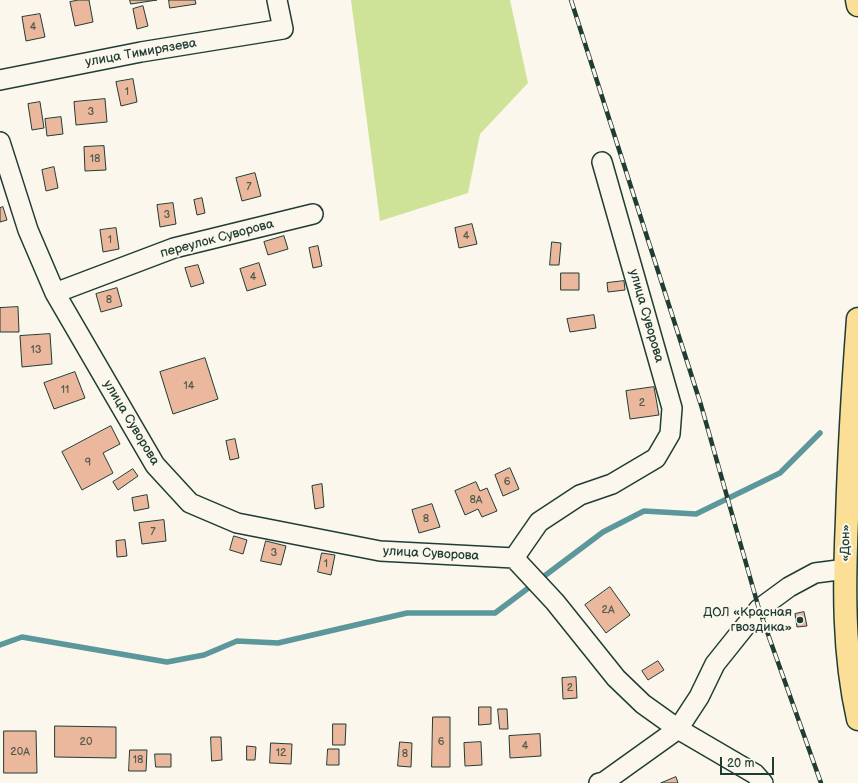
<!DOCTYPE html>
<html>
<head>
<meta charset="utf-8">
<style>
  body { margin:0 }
  #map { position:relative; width:858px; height:783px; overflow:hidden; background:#fbf7ec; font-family:"Balsamiq Sans",sans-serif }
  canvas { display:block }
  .scale { position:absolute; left:720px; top:757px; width:54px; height:18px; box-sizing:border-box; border:2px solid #1f3d34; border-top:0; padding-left:5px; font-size:12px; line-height:14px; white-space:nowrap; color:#1f3d34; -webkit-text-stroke:3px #fbf7ec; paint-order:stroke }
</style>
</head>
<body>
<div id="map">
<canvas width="858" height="783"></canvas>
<div class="scale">20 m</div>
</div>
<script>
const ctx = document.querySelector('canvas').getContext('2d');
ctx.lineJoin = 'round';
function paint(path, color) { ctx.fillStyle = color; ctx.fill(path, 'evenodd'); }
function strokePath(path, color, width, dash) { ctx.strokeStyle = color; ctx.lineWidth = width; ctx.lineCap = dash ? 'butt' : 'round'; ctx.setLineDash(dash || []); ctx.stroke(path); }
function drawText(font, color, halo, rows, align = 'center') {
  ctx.font = font + ' "Balsamiq Sans",sans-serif'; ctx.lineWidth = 4; ctx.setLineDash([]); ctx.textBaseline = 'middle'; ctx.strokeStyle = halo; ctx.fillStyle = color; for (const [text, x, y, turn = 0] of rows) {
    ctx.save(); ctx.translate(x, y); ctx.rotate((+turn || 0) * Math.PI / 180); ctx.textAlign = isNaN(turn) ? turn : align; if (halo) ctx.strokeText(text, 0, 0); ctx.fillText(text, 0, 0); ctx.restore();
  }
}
paint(new Path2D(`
  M 351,0 L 510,0 L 528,83 L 480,134 L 468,193 L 380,221 Z`), '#cee397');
strokePath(new Path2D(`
  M 0,645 L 22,637 L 167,662 L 204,655 L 237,641 L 278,643 L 407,613 L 495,613 L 603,532 L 644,511 L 696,514 L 780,473 L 820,433`), '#5c979c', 5.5);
const building = new Path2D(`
  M 79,0 L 89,0 L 93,22 L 75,26 L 70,2 Z
  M 130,0 L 157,0 L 131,4 Z
  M 169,0 L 195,0 L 196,4 L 170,8 Z
  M 143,6 L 148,26 L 137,29 L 133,9 Z
  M 40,14 L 45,37 L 26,41 L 22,17 Z
  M 133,79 L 137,102 L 121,106 L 116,82 Z
  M 105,99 L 107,122 L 76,125 L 74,102 Z
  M 40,102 L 44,128 L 32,130 L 28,104 Z
  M 61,117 L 63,134 L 47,136 L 45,119 Z
  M 104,146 L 106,170 L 85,171 L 84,147 Z
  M 54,167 L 58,188 L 46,191 L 42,170 Z
  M 255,173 L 261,196 L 242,201 L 236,178 Z
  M 202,198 L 205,213 L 197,215 L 194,200 Z
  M 173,203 L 176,224 L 160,227 L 157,205 Z
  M 3,207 L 7,220 L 0,222 L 0,208 Z
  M 472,224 L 477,244 L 459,248 L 455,228 Z
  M 116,228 L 119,249 L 103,252 L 100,230 Z
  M 284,236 L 288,249 L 268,255 L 264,242 Z
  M 552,242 L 561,243 L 559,265 L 550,265 Z
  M 318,246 L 322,266 L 313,268 L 309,248 Z
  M 259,263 L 266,285 L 247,291 L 240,269 Z
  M 198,265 L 204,283 L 191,287 L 185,268 Z
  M 561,273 L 579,273 L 579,290 L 561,290 Z
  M 624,281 L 625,290 L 608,292 L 607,283 Z
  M 117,288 L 122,306 L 101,312 L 96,294 Z
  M 18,307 L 19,332 L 0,332 L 0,308 Z
  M 594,315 L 596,328 L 570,332 L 567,319 Z
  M 50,334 L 52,364 L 22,367 L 20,336 Z
  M 205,358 L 218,399 L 173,414 L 160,372 Z
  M 75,372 L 85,398 L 54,409 L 44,383 Z
  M 654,387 L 659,415 L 630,419 L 626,391 Z
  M 111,426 L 120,444 L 103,453 L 113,473 L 82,490 L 62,452 Z
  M 235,439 L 239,458 L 230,460 L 226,441 Z
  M 510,468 L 519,489 L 503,496 L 495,475 Z
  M 133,469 L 138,476 L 118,490 L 113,482 Z
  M 476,482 L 480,491 L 487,488 L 497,511 L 482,517 L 478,509 L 465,515 L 455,491 Z
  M 322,484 L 324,507 L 315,509 L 312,486 Z
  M 147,495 L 149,508 L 134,511 L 132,498 Z
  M 432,504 L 440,527 L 419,533 L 412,510 Z
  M 164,520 L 166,541 L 142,544 L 139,523 Z
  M 234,536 L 247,540 L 243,554 L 230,550 Z
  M 125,540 L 127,556 L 117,557 L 116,541 Z
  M 266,541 L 286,546 L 281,565 L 261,561 Z
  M 322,553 L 335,555 L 331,575 L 318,572 Z
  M 610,587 L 630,615 L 606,633 L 585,605 Z
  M 804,612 L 807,626 L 797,627 L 795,614 Z
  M 658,661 L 664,670 L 648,680 L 642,671 Z
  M 576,677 L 577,698 L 563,699 L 562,678 Z
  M 479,707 L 491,707 L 491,724 L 479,725 Z
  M 498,709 L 507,709 L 508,729 L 500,729 Z
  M 433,717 L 450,717 L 450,767 L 432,767 Z
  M 333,724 L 346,724 L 345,745 L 333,745 Z
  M 55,726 L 116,727 L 116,758 L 55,757 Z
  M 4,731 L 36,731 L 37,773 L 4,773 Z
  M 540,734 L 541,756 L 510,758 L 509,736 Z
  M 211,737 L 221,737 L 222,760 L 212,761 Z
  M 400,742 L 412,743 L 411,767 L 398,766 Z
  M 481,742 L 482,765 L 465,766 L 464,743 Z
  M 271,743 L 292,744 L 291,764 L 270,763 Z
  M 247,746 L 256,747 L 255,760 L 247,760 Z
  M 328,749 L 339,749 L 339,765 L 327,765 Z
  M 130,750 L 147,750 L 146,771 L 129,771 Z
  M 155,754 L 171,754 L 171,767 L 156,767 Z
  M 676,777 L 678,783 L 661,783 Z`);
paint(building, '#ebb79d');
strokePath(building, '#1f3d34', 1);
const minor = new Path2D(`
  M 0,80 L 141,52 L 283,29 L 277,0
  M 0,142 L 28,230 L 55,293 L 155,465 L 190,503 L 237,523 L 380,551 L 514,558 L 555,602 L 616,678 L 643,704 L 678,729 L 699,697 L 715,664 L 759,609 L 789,587 L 815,573 L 846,569
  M 55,293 L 174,248 L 313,214
  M 514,558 L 539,522 L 580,495 L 612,484 L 656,458 L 670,434 L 672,408 L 602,162
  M 599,783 L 604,782 L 678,729 L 755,774 L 763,783`);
const highway = new Path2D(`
  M 857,0 L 858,5
  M 858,319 C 853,386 849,452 847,519 C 844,586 843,653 858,719`);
strokePath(minor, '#1f3d34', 22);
strokePath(highway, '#1f3d34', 25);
strokePath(minor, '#fbf7ec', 19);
strokePath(highway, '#fbdf96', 22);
const rail = new Path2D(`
  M 571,0 L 701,405 L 759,609 L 821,783`);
strokePath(rail, '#1f3d34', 4.5);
strokePath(rail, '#fbf7ec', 3, [9]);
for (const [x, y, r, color] of [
  [800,620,4,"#1f3d34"]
]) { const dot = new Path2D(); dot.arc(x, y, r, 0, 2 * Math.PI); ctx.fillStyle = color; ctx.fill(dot); strokePath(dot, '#fbf7ec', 1.5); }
drawText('11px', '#525c4e', null, [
  ["4",33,27],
  ["1",127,92],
  ["3",91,112],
  ["18",95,159],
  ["7",249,187],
  ["3",167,215],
  ["4",466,236],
  ["1",110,240],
  ["4",253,277],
  ["8",109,300],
  ["13",36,350],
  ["14",189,386],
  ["11",65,390],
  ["2",642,403],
  ["9",88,463],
  ["6",507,482],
  ["8А",476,500],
  ["8",426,519],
  ["7",153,532],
  ["3",274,553],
  ["1",326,564],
  ["2А",608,610],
  ["2",570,688],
  ["20",86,742],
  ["6",441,742],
  ["4",525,746],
  ["20А",20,752],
  ["12",281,753],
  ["8",405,754],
  ["18",138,760]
]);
drawText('13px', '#1f3d34', '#fbf7ec', [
  ["улица Тимирязева",141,53,-10],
  ["переулок Суворова",217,239,-15],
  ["улица Суворова",646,316,74],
  ["улица Суворова",131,423,59],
  ["«Дон»",846,543,-89],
  ["улица Суворова",431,554,3]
]);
drawText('13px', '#1f3d34', '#fbf7ec', [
  ["ДОЛ «Красная",792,613],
  ["гвоздика»",792,628]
], 'right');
</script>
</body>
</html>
